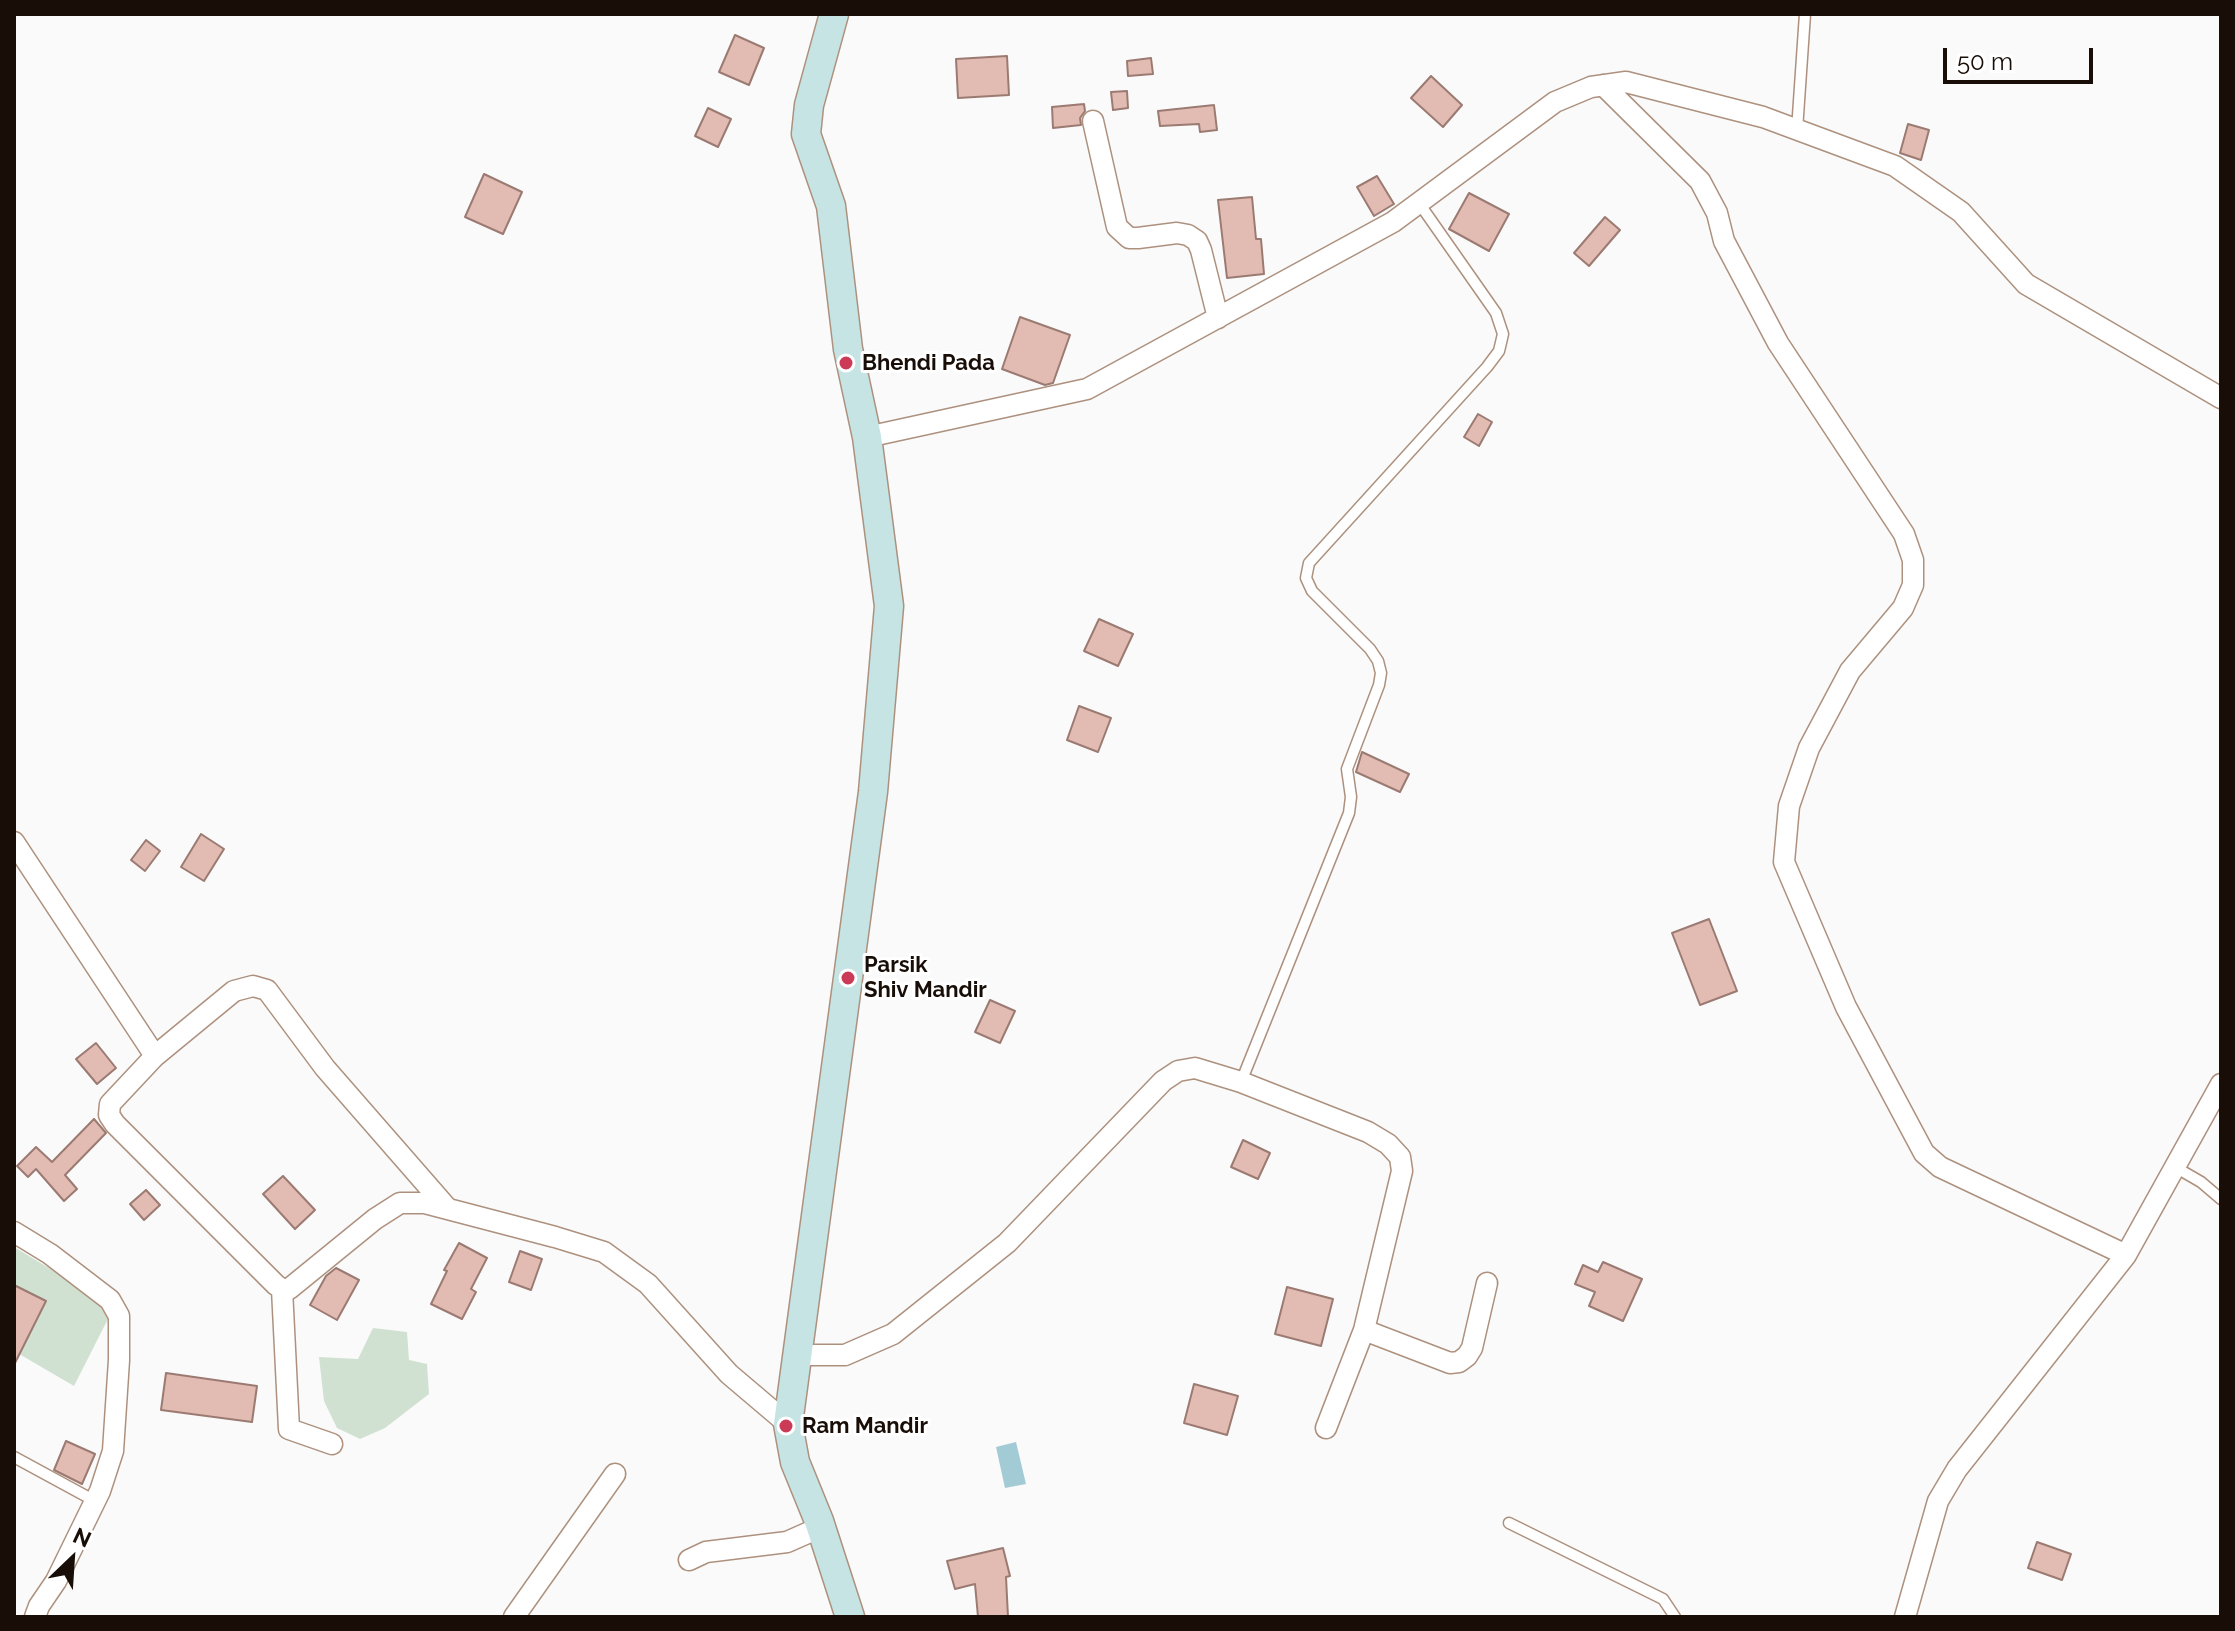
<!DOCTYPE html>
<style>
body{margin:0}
#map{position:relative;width:2235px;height:1631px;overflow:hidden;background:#fafafa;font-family:Raleway,sans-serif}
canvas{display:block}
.frame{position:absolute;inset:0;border:16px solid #180e07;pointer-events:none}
.north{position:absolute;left:32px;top:1519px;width:80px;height:80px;-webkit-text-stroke:6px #fff;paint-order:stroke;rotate:25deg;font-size:22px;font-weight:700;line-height:32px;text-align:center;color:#180e07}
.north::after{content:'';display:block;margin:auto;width:28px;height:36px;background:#180e07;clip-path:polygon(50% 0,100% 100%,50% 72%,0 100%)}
.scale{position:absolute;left:1943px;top:48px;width:150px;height:36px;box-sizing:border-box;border:4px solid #180e07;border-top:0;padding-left:10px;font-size:24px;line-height:28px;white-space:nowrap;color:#180e07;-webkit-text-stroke:6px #fff;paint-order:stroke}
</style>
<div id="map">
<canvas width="2235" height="1631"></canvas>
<div class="frame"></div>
<div class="north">N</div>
<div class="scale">50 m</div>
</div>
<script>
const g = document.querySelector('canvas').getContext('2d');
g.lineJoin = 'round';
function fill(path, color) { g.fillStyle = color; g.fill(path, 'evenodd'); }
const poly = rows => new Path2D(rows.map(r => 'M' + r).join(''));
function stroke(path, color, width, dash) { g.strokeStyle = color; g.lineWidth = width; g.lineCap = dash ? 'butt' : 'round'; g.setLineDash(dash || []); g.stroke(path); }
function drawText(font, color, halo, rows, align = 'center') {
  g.font = font + ' Raleway,sans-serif'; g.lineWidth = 6; g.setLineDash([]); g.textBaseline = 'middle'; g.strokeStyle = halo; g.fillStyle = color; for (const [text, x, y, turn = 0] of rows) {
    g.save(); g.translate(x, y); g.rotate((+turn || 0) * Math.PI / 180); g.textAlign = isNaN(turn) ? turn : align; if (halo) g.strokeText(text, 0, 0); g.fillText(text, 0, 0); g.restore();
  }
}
const green = poly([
 [14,1247,114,1307,74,1386,14,1351],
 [373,1328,407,1332,409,1360,427,1364,429,1394,385,1428,360,1439,337,1428,324,1401,319,1357,358,1359]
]);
const water = poly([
 [1016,1442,1026,1484,1005,1488,996,1447]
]);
const building = poly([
 [735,35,764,48,749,85,719,72,735,35],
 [1007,56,1009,95,958,98,956,59,1007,56],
 [1151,58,1153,74,1128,76,1127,61,1151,58],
 [1431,76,1462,105,1443,127,1411,98,1431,76],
 [1127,91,1128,108,1113,110,1111,92,1127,91],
 [1084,104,1085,111,1080,118,1081,125,1053,128,1052,107,1084,104],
 [1214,105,1217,130,1200,132,1199,124,1160,126,1158,111,1214,105],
 [708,108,731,119,718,147,695,136,708,108],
 [1908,124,1929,130,1921,160,1900,153,1908,124],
 [484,174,522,192,503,234,465,217,484,174],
 [1377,176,1394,204,1374,216,1357,187,1377,176],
 [1469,193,1509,214,1489,251,1449,229,1469,193],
 [1252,197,1256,239,1261,239,1264,274,1227,278,1218,200,1252,197],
 [1605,217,1620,230,1589,266,1574,253,1605,217],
 [1020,317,1070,335,1053,383,1045,385,1002,369,1020,317],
 [1478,414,1492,422,1479,446,1464,437,1478,414],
 [1099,619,1133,634,1118,666,1084,651,1099,619],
 [1079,706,1111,718,1098,752,1067,740,1079,706],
 [1362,752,1409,774,1400,792,1356,772,1362,752],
 [201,834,224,849,204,881,181,867,201,834],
 [146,840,160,851,145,871,131,860,146,840],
 [1709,919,1737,991,1700,1005,1672,933,1709,919],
 [990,1000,1015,1011,1000,1043,975,1032,990,1000],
 [96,1043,116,1068,97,1084,76,1059,96,1043],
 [94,1119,106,1133,65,1175,77,1189,64,1201,36,1169,28,1177,17,1166,36,1147,52,1162,94,1119],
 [1243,1140,1270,1153,1258,1179,1231,1167,1243,1140],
 [283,1176,315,1210,295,1229,263,1194,283,1176],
 [146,1190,160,1205,144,1220,130,1204,146,1190],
 [459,1243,487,1258,471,1289,476,1292,462,1319,431,1304,447,1271,444,1270,459,1243],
 [520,1251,542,1259,531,1290,509,1282,520,1251],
 [1603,1262,1642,1279,1623,1321,1589,1306,1595,1292,1575,1284,1583,1265,1598,1272,1603,1262],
 [336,1268,359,1280,337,1320,310,1305,326,1276,336,1268],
 [14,1285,46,1301,14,1365,14,1285],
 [1287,1287,1333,1299,1321,1346,1275,1334,1287,1287],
 [166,1373,257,1386,252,1422,161,1410,166,1373],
 [1194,1384,1238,1396,1227,1435,1184,1423,1194,1384],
 [66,1441,95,1454,82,1484,54,1470,66,1441],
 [2037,1542,2071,1554,2062,1580,2028,1568,2037,1542],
 [1003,1548,1010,1576,1006,1577,1008,1617,978,1617,975,1584,955,1589,947,1561,1003,1548]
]);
const lane = poly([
 [1797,130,1805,14],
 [1241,1082,1349,813,1351,797,1347,769,1379,685,1381,673,1378,661,1370,649,1312,591,1306,578,1309,563,1487,367,1499,351,1503,334,1496,313,1419,203],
 [2175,1167,2201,1182,2221,1199],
 [14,1457,95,1501],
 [1509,1523,1663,1599,1675,1617]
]);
const street = poly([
 [1603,85,1700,181,1717,213,1724,241,1778,343,1904,534,1913,560,1913,585,1903,608,1850,671,1809,748,1789,806,1784,862,1846,1007,1924,1153,1940,1167,2126,1255],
 [1093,121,1117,227,1129,238,1138,238,1177,233,1188,235,1197,241,1201,250,1218,318],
 [867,437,1087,389,1393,222,1555,102,1591,87,1626,82,1763,117,1895,166,1961,212,2026,284,2221,398],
 [14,842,155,1056,110,1104,109,1115,115,1124,276,1285,282,1289,289,1289,375,1219,400,1203,425,1203,555,1237,604,1252,648,1284,729,1374,788,1424],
 [155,1056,234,991,253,986,267,990,325,1068,448,1209],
 [14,1232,50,1254,110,1300,119,1316,119,1360,113,1451,100,1491,56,1581,39,1606,35,1617],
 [282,1289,289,1429,332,1444],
 [1364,1330,1450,1363,1459,1362,1467,1356,1472,1348,1487,1283],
 [797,1355,845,1355,893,1334,1007,1243,1163,1081,1178,1071,1195,1068,1241,1082,1368,1132,1388,1144,1400,1157,1402,1171,1364,1330,1326,1428],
 [689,1560,706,1552,787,1542,821,1527],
 [514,1617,615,1474],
 [1905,1617,1938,1501,1957,1469,2126,1255,2221,1084]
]);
const secondary = poly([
 [834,14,809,105,806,134,831,206,848,349,867,437,889,606,873,792,788,1424,795,1462,819,1521,850,1617]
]);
const markers = [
 [846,363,8,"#cb3b58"],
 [848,978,8,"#cb3b58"],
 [786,1426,8,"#cb3b58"]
];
const poiNames = [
 ["Bhendi Pada",862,363],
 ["Parsik",864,965],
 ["Shiv Mandir",864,990],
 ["Ram Mandir",802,1426]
];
fill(green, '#d0e1d2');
fill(water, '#a3cbd5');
fill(building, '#e2bcb3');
stroke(building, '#9b7a72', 2);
stroke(lane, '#ad917e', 13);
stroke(street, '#ad917e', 23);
stroke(secondary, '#ad917e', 31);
stroke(lane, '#fff', 10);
stroke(street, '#fff', 20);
stroke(secondary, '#c5e4e3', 28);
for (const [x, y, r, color] of markers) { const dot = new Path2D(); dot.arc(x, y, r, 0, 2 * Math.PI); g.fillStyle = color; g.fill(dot); stroke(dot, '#fff', 3); }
drawText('bold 22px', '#180e07', '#fff', poiNames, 'left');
</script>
